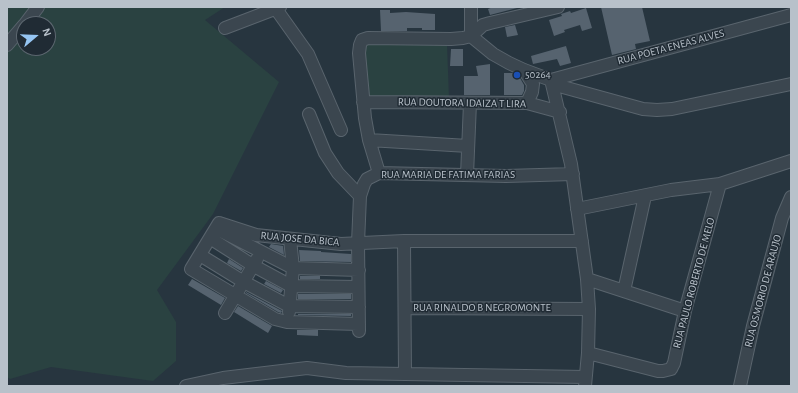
<!DOCTYPE html>
<style>
body{margin:0}
#map{position:relative;width:798px;height:393px;overflow:hidden;background:#27353f;font-family:"Alegreya Sans",sans-serif}
canvas{display:block}
.frame{position:absolute;inset:0;border:8px solid #b8c1ca;pointer-events:none}
.north{position:absolute;left:16px;top:16px;width:40px;height:40px;box-sizing:border-box;background:#202b34;border:1px solid #5d6770;border-radius:50%;rotate:71deg;font-size:11px;font-weight:700;line-height:16px;text-align:center;color:#b8c1ca}
.north::after{content:'';display:block;margin:auto;width:14px;height:18px;background:#95c5f2;clip-path:polygon(50% 0,100% 100%,50% 72%,0 100%)}
</style>
<div id="map">
<canvas width="798" height="393"></canvas>
<div class="frame"></div>
<div class="north">N</div>
</div>
<script>
const g = document.querySelector('canvas').getContext('2d');
g.lineJoin = 'round';
function fill(path, color) { g.fillStyle = color; g.fill(path, 'evenodd'); }
const poly = rows => new Path2D(rows.map(r => 'M' + r).join(''));
function stroke(path, color, width, dash) { g.strokeStyle = color; g.lineWidth = width; g.lineCap = dash ? 'butt' : 'round'; g.setLineDash(dash || []); g.stroke(path); }
function drawText(font, color, halo, rows, align = 'center') {
  g.font = font + ' "Alegreya Sans",sans-serif'; g.lineWidth = 3; g.setLineDash([]); g.textBaseline = 'middle'; g.strokeStyle = halo; g.fillStyle = color; for (const [text, x, y, turn = 0] of rows) {
    g.save(); g.translate(x, y); g.rotate((+turn || 0) * Math.PI / 180); g.textAlign = isNaN(turn) ? turn : align; if (halo) g.strokeText(text, 0, 0); g.fillText(text, 0, 0); g.restore();
  }
}
const green = poly([
 [7,7,225,7,205,20,279,82,213,214,157,290,176,322,176,361,153,381,51,367,10,379,7,377],
 [24,24,48,24,48,48,24,48],
 [447,44,449,98,368,97,365,45]
]);
const building = poly([
 [493,7,517,7,517,8,490,15,488,9],
 [601,7,642,7,650,41,635,44,636,49,612,55],
 [586,8,592,28,582,31,580,25,564,30,565,32,554,36,549,20,562,16,561,14,570,11,571,13],
 [380,10,390,10,390,13,406,12,435,14,435,30,422,30,422,28,407,28,407,31,381,31],
 [515,25,518,35,507,37,505,27],
 [566,46,571,63,560,66,557,59,533,64,531,56],
 [451,49,463,49,463,66,450,66],
 [490,64,490,95,464,95,464,76,478,76,476,66],
 [504,73,513,73,513,78,520,78,524,85,524,91,522,95,504,95],
 [271,244,283,246,284,255,269,247],
 [299,250,321,251,321,252,351,254,351,262,300,261],
 [229,259,243,268,241,271,227,263],
 [300,276,320,276,320,279,300,279],
 [192,279,225,298,221,305,188,285],
 [266,281,283,290,281,293,264,284],
 [246,292,282,311,281,313,278,312,246,293],
 [298,294,351,294,351,299,298,299],
 [238,306,272,326,268,333,234,312],
 [298,314,351,314,351,316,298,315],
 [297,330,318,330,318,336,297,335]
]);
const minor = poly([
 [471,7,471,36,493,54,509,63,524,70,551,80],
 [276,9,308,54,341,130],
 [25,24,38,7],
 [225,28,280,7],
 [7,45,24,25],
 [524,70,533,84,532,92,527,103],
 [551,80,571,164,587,279,589,309,588,353,585,386],
 [551,80,791,15],
 [552,84,643,109,657,110,672,109,791,84],
 [363,102,527,103,560,112],
 [309,114,325,153,338,173,360,196],
 [369,140,468,146],
 [379,173,369,140,365,118,359,53,360,45,362,40,368,38,451,39,463,38,471,36,483,25,490,23,558,7],
 [467,175,470,103],
 [577,209,671,190,720,184,791,161],
 [217,229,293,268,359,270],
 [210,238,254,266,291,286,358,287],
 [404,241,405,374,585,377],
 [200,255,244,282,289,306,359,307],
 [587,279,685,311],
 [624,291,645,196],
 [405,308,589,309],
 [289,312,293,268,290,239],
 [225,313,257,259],
 [359,324,287,322,275,319,191,269,219,223,256,235,341,244,404,241,582,241],
 [359,331,358,243,360,196,364,184,367,179,379,173,506,176,573,174],
 [588,353,658,371,663,371,671,369,674,363,685,311,720,184],
 [186,386,223,378,307,368,346,373,405,374],
 [740,386,753,326,782,218,791,197]
]);
const markers = [
 [517,75,4,"#1a4fb4"]
];
const streetNames = [
 ["RUA POETA ENEAS ALVES",671,47,-15],
 ["RUA DOUTORA IDAIZA T LIRA",462,103,1],
 ["RUA MARIA DE FATIMA FARIAS",448,175],
 ["RUA JOSE DA BICA",300,239,5],
 ["RUA PAULO ROBERTO DE MELO",694,283,-75],
 ["RUA OSMORIO DE ARAUJO",763,291,-75],
 ["RUA RINALDO B NEGROMONTE",482,308]
];
const poiNames = [
 ["50264",525,75]
];
fill(green, '#2a4241');
fill(building, '#56636f');
stroke(minor, '#59646d', 14);
stroke(minor, '#3b464f', 12);
for (const [x, y, r, color] of markers) { const dot = new Path2D(); dot.arc(x, y, r, 0, 2 * Math.PI); g.fillStyle = color; g.fill(dot); stroke(dot, '#202b34', 1.5); }
drawText('11px', '#b8c1ca', '#202b34', streetNames);
drawText('11px', '#b8c1ca', '#202b34', poiNames, 'left');
</script>
